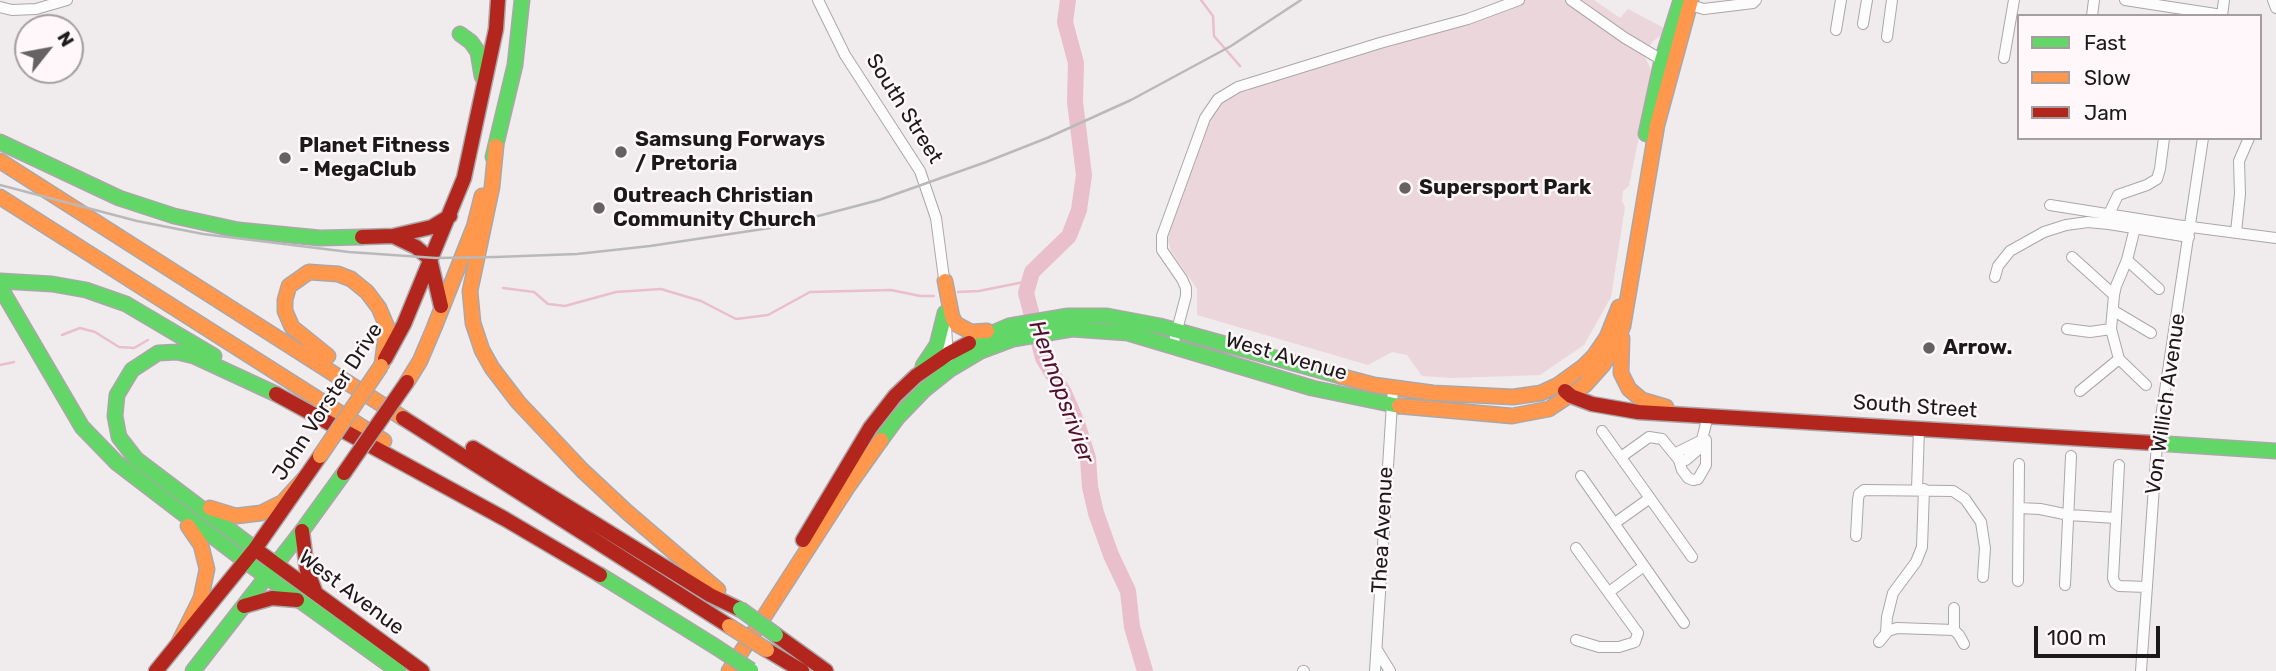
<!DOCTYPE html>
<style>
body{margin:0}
#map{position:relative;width:2276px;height:671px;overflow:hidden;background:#f0ebed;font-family:Rubik,sans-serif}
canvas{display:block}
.legend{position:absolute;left:2017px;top:14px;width:245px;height:126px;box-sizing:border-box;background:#fff7f9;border:2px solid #a49e9f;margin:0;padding:9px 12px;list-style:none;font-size:21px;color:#1b1919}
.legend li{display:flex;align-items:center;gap:14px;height:35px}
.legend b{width:35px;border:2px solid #a49e9f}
.north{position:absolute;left:14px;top:14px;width:70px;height:70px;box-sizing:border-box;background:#fff7f9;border:2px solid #a49e9f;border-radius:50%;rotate:59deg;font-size:19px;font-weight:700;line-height:28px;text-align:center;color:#1b1919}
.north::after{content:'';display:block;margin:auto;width:24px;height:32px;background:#666263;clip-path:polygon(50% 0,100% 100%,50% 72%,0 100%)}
.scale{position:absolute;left:2034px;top:626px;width:126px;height:32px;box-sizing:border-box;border:4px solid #1b1919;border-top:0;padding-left:9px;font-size:21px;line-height:24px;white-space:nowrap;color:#1b1919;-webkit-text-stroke:5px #fff7f9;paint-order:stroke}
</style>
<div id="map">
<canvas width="2276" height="671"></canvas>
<ul class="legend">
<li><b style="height:9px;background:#63d668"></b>Fast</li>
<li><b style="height:9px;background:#ff974d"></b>Slow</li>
<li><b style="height:9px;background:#b3261e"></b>Jam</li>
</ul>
<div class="north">N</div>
<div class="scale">100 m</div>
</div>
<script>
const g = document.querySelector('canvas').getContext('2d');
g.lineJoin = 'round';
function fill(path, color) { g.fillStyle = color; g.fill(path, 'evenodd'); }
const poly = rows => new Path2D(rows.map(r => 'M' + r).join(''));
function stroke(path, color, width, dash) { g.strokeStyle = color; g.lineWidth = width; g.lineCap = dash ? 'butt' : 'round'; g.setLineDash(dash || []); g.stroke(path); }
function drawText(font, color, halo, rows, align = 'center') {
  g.font = font + ' Rubik,sans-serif'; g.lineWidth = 5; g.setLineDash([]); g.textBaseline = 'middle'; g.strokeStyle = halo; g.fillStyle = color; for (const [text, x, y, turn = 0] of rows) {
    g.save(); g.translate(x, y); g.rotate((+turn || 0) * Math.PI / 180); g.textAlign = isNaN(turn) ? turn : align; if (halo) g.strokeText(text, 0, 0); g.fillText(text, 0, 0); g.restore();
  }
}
const green = poly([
 [1504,0,1594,0,1620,18,1628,9,1664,28,1663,34,1653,41,1644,55,1652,72,1629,186,1623,191,1622,201,1625,207,1611,297,1584,345,1540,375,1453,378,1422,376,1407,355,1392,352,1368,365,1197,315,1197,289,1171,251,1168,240,1171,226,1206,130,1213,113,1223,102,1235,94,1250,90,1247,80,1345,48,1466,14]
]);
const stream = poly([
 [1201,0,1213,16,1214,36,1240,66],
 [503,288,534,292,548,304,565,306,616,292,661,289,701,301,736,319,768,315,810,292,891,290,920,296,934,296],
 [958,292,979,291,1029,281],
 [62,335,80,328,95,332,119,347,134,348,148,340],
 [0,365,14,362]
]);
const river = poly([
 [1068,0,1065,22,1076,63,1075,102,1084,175,1079,210,1069,236,1032,272,1026,293,1043,358,1064,393,1077,423,1088,458,1090,487,1096,513,1111,555,1128,591,1132,627,1145,671]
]);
const street = poly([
 [818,0,845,55,920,171,936,218,945,286],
 [1571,0,1625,38,1662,60],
 [2125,0,2222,15],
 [2273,0,2276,8],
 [1686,4,1704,9,1753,3,1756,0],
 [0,7,12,10,36,9,67,0],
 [2092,16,2094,0],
 [2222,16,2224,0],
 [1863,24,1867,0],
 [1836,30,1841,0],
 [1887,37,1892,0],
 [2004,58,2014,0],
 [2050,205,2176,225,2276,238],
 [2109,214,2118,195,2147,185,2157,179,2160,169,2164,138],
 [2236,232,2240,194,2239,161,2249,138],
 [2072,257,2114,295],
 [2127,260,2159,289],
 [1995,277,1998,266,2010,251,2044,232,2066,225,2088,222,2109,224,2189,237],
 [2114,311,2151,333],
 [946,326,948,360],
 [2067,329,2090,332,2111,329],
 [1173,345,1186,296,1186,288,1182,279,1162,250,1162,236,1205,118,1218,99,1238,87,1380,43,1468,19,1519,0],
 [2119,359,2146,385],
 [2080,391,2119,359,2111,329,2114,295,2116,286,2127,260,2135,228],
 [1602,431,1692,557],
 [1674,454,1702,440],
 [1621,457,1649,437,1662,439,1679,460,1686,460,1700,448,1708,415],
 [1679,460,1682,470,1688,478,1693,480,1698,479,1706,465,1706,440],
 [2119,465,2113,578,2115,583,2119,586,2147,587],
 [1581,476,1684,623],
 [1917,489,1919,429],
 [2019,508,2040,509,2069,515,2116,518],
 [1615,523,1650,498],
 [1856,536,1858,500,1859,494,1864,490,1953,491,1965,499,1981,522,1985,548,1983,577],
 [1576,548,1638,633,1635,642,1619,647,1599,647,1576,640],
 [2018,581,2019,464],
 [2065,585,2071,456],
 [1609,592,1644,566],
 [1954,630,1954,608],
 [1886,633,1887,617,1893,593,1916,562,1922,547,1924,489],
 [1879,642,1888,631,1897,628,1954,630,1959,635,1964,644],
 [1377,650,1390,671],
 [1303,671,1304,671],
 [1375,671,1393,388],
 [2141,671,2157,444,2203,138]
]);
const fast = poly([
 [460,34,471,42,478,52,482,76],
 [1646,134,1662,60,1681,0],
 [0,142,119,198,174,216,238,230,320,238,362,237],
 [493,157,515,65,522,0],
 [0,281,52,284,86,290,126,304,214,356],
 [0,287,82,427,117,463,245,561],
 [969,343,1009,326,1068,316,1107,316,1160,326,1340,376],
 [923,366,937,345,945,313],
 [881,440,898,417,924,390,949,370,981,351,1013,339,1072,329,1128,333,1312,388,1399,406],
 [2153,443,2276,451],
 [255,549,136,459,119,437,115,416,117,395,132,370,158,353,177,352,194,356,276,394],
 [245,561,398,671],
 [600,575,716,647],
 [193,671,302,531,344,473]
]);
const slow = poly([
 [496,146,492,187,470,291,473,323,482,350,492,368,518,402,582,470,627,512,718,590],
 [0,161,403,418],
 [0,197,384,441],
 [945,281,952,317,956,324,971,332,987,331],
 [1622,338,1621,373,1629,389,1642,400,1666,407],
 [328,356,292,327,285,311,285,300,289,286,309,272,338,274,351,279,367,292,379,308,387,327,382,364],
 [1340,376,1374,385,1433,393,1513,397,1541,393,1558,385,1583,367,1594,356,1607,337,1619,307],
 [407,382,420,361,434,328,474,227,482,196],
 [1399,406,1512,416,1549,409,1585,385,1603,365,1614,348,1623,326,1657,125,1691,0],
 [210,508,236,516,261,513,283,502,303,480],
 [179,642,201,598,207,569,201,545,188,526],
 [729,671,849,485,881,440]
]);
const jam = poly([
 [393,236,416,247,430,259,441,306],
 [362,237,393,236,432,227,450,216],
 [385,359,404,324,464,178,496,29,498,0],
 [1565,391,1571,396,1592,404,1638,412,2153,443],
 [276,394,505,519,600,575],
 [403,418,729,626],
 [473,448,710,595,739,609],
 [302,531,307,570,315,591],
 [803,540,870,428,895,396,916,376,948,354,969,343],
 [255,549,422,671],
 [244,606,272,598,297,600],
 [776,635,826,671],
 [767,650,802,671],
 [156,671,255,549,320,456]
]);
const rail = poly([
 [0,185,137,221,203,234,349,252,436,258,496,257,577,254,650,246,770,228,822,215,879,200,986,162,1047,138,1131,100,1231,46,1301,0]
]);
const fastBridge = poly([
 [740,609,776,635],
 [716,647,751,670]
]);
const slowBridge = poly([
 [320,456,381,366],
 [729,626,767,650]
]);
const jamBridge = poly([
 [344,473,407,382]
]);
const markers = [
 [621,152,7,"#666263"],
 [285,158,7,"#666263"],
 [1405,188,7,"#666263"],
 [599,208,7,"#666263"],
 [1929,348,7,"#666263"]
];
const streetNames = [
 ["South Street",904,109,58],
 ["West Avenue",1286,357,16],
 ["John Vorster Drive",328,402,-57],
 ["Von Willich Avenue",2166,404,-82],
 ["South Street",1915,407,4],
 ["Thea Avenue",1383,530,-87],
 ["West Avenue",351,593,37]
];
const poiNames = [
 ["Samsung Forways",635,140],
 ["/ Pretoria",635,164],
 ["Planet Fitness",299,146],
 ["- MegaClub",299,170],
 ["Supersport Park",1419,188],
 ["Outreach Christian",613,196],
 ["Community Church",613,220],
 ["Arrow.",1943,348]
];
const waterNames = [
 ["Hennopsrivier",1061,392,70]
];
fill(green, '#ebd6db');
stroke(stream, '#e8bfcb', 2.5);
stroke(river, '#e8bfcb', 16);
stroke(street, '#aba7a9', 12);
stroke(fast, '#aba7a9', 17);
stroke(slow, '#aba7a9', 17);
stroke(jam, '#aba7a9', 17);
stroke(street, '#fdfcfc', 10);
stroke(fast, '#63d668', 14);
stroke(slow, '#ff974d', 14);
stroke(jam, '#b3261e', 14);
stroke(rail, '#bab9b9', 2.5);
stroke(fastBridge, '#aba7a9', 17, []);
stroke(slowBridge, '#aba7a9', 17, []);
stroke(jamBridge, '#aba7a9', 17, []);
stroke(fastBridge, '#63d668', 14);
stroke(slowBridge, '#ff974d', 14);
stroke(jamBridge, '#b3261e', 14);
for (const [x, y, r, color] of markers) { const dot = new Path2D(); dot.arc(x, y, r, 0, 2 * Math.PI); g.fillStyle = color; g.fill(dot); stroke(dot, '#fff7f9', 2.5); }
drawText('21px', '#1b1919', '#fff7f9', streetNames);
drawText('bold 21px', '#1b1919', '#fff7f9', poiNames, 'left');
drawText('italic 23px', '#51102b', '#fff7f9', waterNames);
</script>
